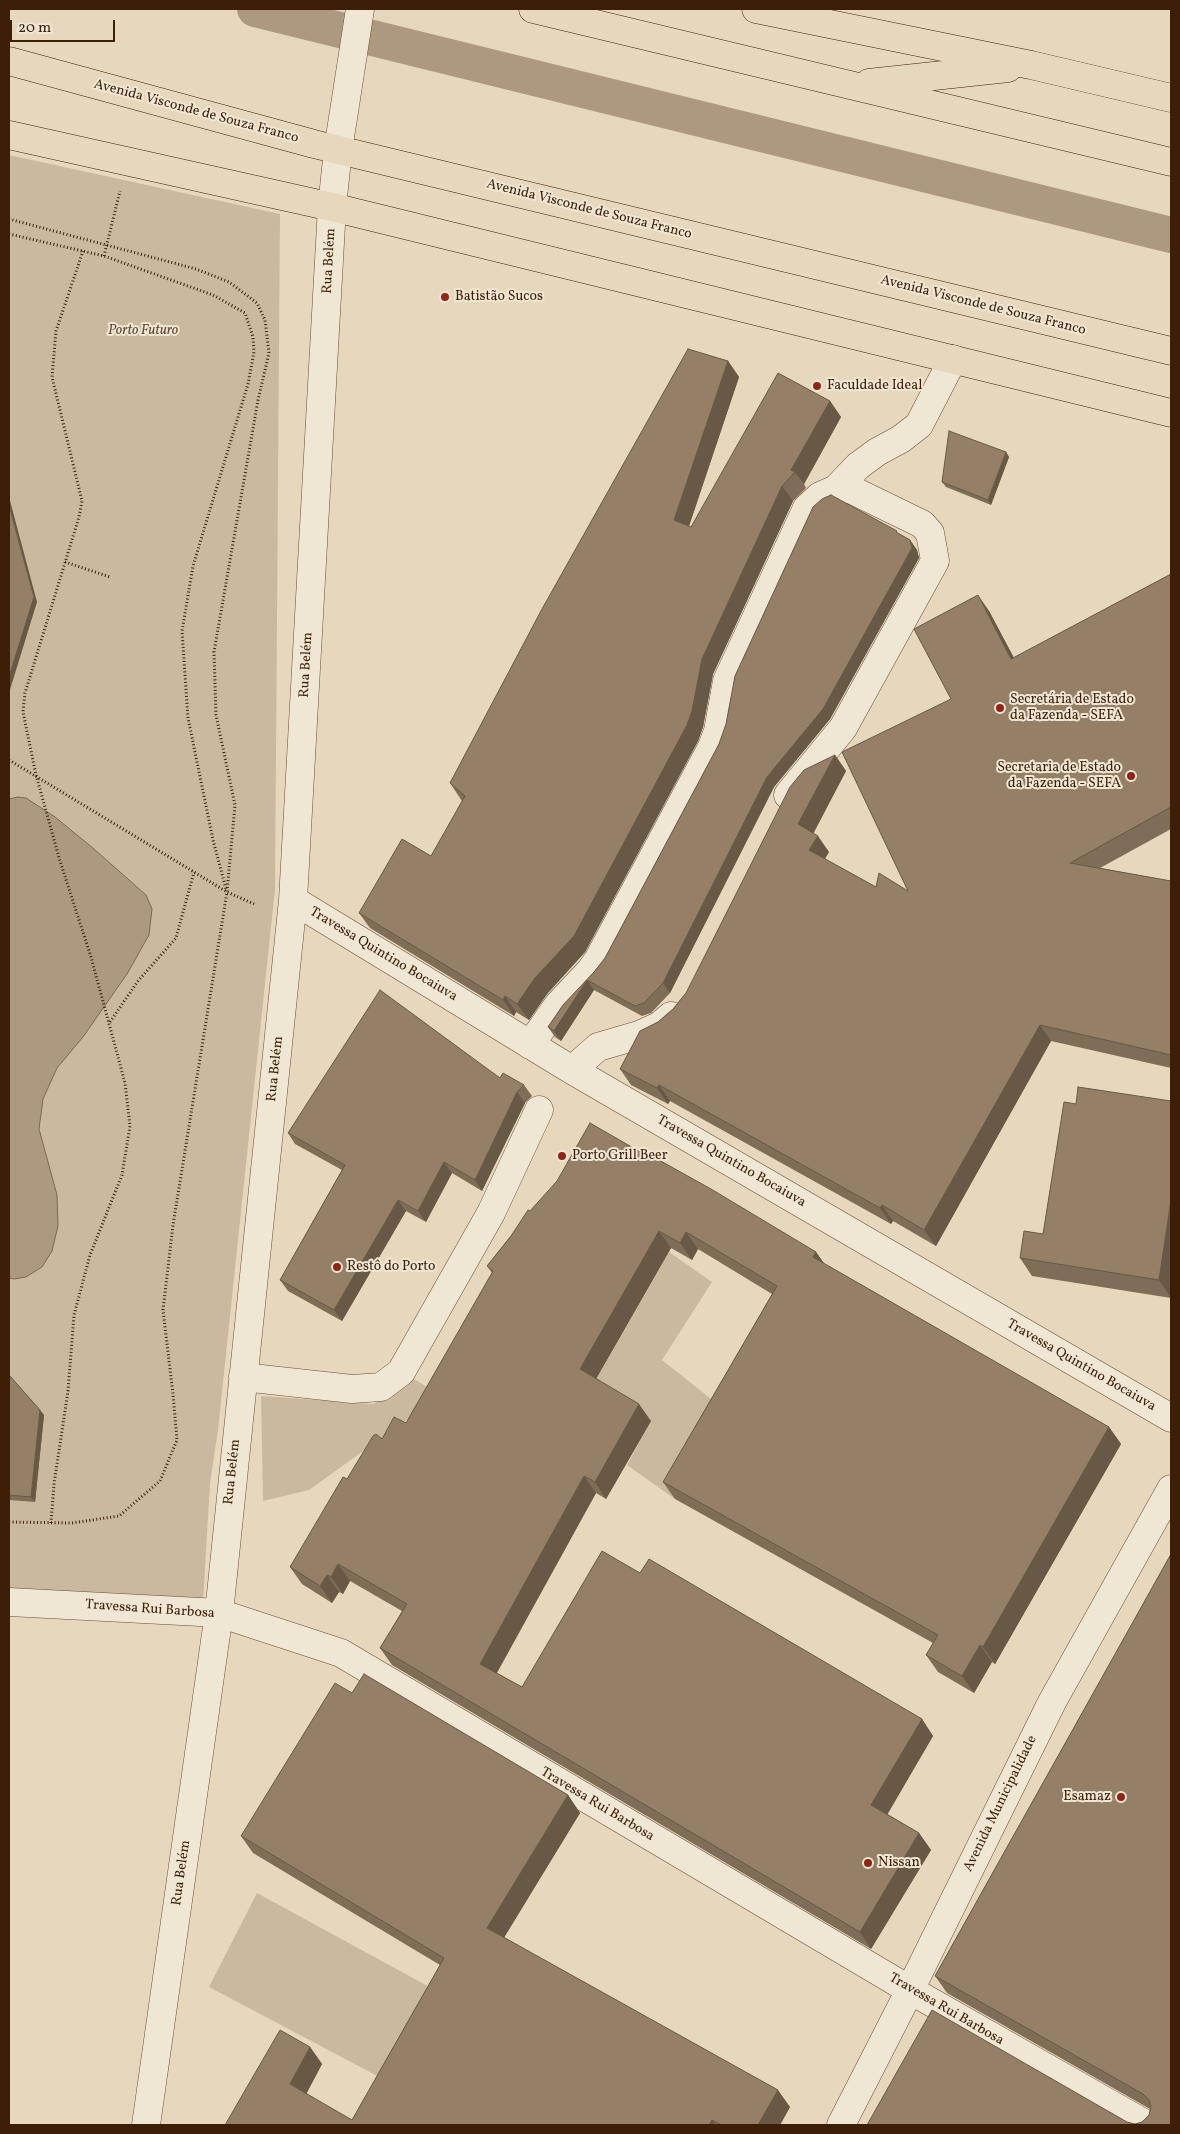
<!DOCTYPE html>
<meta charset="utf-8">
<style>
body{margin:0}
#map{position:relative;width:1180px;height:2134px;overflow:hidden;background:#e7d8bd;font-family:Vollkorn,serif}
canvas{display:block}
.frame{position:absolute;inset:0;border:10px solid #3d1f07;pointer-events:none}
.scale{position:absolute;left:10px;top:20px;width:105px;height:22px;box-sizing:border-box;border:2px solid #3d1f07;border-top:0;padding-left:6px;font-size:15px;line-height:18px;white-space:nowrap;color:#3d1f07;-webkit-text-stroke:4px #efe6d4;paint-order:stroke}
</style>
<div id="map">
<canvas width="1180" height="2134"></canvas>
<div class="frame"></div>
<div class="scale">20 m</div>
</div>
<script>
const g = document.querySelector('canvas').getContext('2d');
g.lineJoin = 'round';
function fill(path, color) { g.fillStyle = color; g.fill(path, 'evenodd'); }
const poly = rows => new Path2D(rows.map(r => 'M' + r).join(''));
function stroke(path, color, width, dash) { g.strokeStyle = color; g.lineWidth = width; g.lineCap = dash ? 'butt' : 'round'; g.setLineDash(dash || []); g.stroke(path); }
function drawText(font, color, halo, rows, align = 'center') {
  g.font = font + ' Vollkorn,serif'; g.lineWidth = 4; g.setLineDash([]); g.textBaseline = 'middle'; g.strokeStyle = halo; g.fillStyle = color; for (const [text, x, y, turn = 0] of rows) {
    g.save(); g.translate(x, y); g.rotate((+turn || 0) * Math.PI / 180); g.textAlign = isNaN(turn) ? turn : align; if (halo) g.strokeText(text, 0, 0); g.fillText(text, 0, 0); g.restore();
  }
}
const green = poly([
 [9,155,280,214,275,889,218,1430,210,1483,203,1603,9,1590],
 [669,1252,712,1282,662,1360,720,1406,675,1499,627,1465,651,1421,573,1420],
 [409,1376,432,1390,415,1414,309,1490,263,1501,261,1396,373,1404,397,1390],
 [257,1893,435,1990,385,2080,209,1987]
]);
const water = poly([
 [18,797,26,798,55,817,94,849,146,895,152,909,149,935,127,974,83,1037,57,1068,43,1099,39,1129,57,1195,58,1226,52,1251,42,1267,26,1277,14,1279,9,1278,9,799,18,797]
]);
const canal = poly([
 [255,9,1171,235]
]);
const path = poly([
 [9,219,196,269,229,282,257,303,265,320,269,353,258,400,214,652,216,715,235,805,227,892,173,1225,163,1310,173,1394,177,1440,160,1481,119,1516,72,1523,9,1522],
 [9,234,104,256,213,295,245,313,253,337,254,352,248,384,193,566,182,631,188,718,213,840,226,889],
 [104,256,120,191],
 [65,562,110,577],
 [9,760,227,892,254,904],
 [110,1022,138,981,176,938,194,872],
 [51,1523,54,1484,68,1391,74,1315,90,1255,122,1175,130,1126,125,1083,91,957,60,861,36,775,23,712,25,693,79,517,82,501,52,377,56,331,83,251]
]);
const minor = poly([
 [836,489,858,466,877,452,901,439,919,425,953,359],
 [293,900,572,1070,1171,1418],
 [530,1045,558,1005,590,971,598,960,712,747,718,731,727,681,807,508,820,496,836,489,850,489,922,524,930,533,935,561,843,728,788,795],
 [572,1070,598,1047,639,1035,659,1026,671,1016],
 [243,1377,352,1389,381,1387,401,1372,491,1213,539,1110],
 [9,1602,219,1613,341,1653,910,1990,1147,2125],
 [146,2125,219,1613,293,900,332,207,338,150,360,9],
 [841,2125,910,1990,1052,1702,1171,1489]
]);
const major = poly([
 [533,9,1171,162],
 [756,9,1031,65,1171,98],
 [9,61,314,144,1171,351],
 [869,83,1008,68],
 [9,135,332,207,1171,413]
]);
const wall = poly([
 [728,361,739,377,689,526,691,527,830,401,841,417,804,484,806,488,793,501,713,674,703,727,698,741,585,952,547,994,529,1020,516,1012,514,1016,370,928,359,913,431,856,462,801,450,783],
 [1006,452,1009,457,991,505,946,487,942,482],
 [899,534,910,540,917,550,919,558,830,719,774,787,670,993,651,1013,642,1016,594,990,561,1041,555,1037,548,1027,594,972,605,958,719,744],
 [1171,574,1171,829,1100,868,1171,881,1171,1068,1051,1041,936,1246,893,1221,891,1224,670,1101,668,1104,631,1085,620,1069,658,1022,673,1009,686,993,835,755,846,771,813,833,829,852,825,859,876,887,908,891,951,699,989,611,1014,658],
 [500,1078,524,1085,532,1096,525,1103,482,1191,452,1173,426,1222,406,1211,342,1321,288,1291,280,1280,342,1170,295,1144,288,1133],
 [1171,1101,1171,1298,1032,1276,1020,1258,1043,1234,1076,1104],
 [649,1157,816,1252,825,1265,1109,1427,1121,1444,995,1664,992,1662,974,1693,938,1672,926,1655,933,1643,675,1499,663,1482,772,1294,698,1249,692,1260,671,1248,596,1379,651,1421,606,1499,596,1493,497,1673,522,1687,640,1573,922,1719,933,1736,887,1814,919,1833,931,1850,871,1949,392,1665,380,1648,402,1611,350,1581,343,1594,339,1592,332,1603,302,1584,290,1567,347,1479,382,1439,406,1423,492,1273,487,1266,530,1211],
 [9,1375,44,1415,35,1502,9,1500],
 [1171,1554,1171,2125,867,2125,1127,2122,1135,2124,1142,2122,1149,2115,1150,2109,947,1993,935,1976],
 [352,1693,568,1795,580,1813,504,1937,790,2107,780,2125,225,2125,310,2047,322,2064,306,2094,352,2120,440,1965,253,1853,241,1836]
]);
const shadedWall = poly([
 [728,361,739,377,686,535,674,520],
 [830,401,841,417,804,484,795,472,791,470],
 [1006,452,1009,457,991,505,988,500],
 [782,486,793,501,713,674,703,727,698,741,585,952,547,994,529,1020,517,1004,702,659],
 [9,497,37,602,9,693],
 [910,540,917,550,919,558,830,719,774,787,670,993,663,983,767,777],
 [978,595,989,611,1023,675,1011,659],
 [835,755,846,771,810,840,798,824],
 [818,836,829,852,820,866,809,850],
 [587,980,594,990,561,1041,554,1031],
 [505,996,516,1012,514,1016,503,1000],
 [1040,1025,1051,1041,936,1246,924,1230],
 [659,1085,670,1101,668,1104,657,1088],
 [517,1092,525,1103,482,1191,475,1180],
 [444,1162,452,1173,426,1222,418,1211],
 [398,1200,406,1211,342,1321,334,1310],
 [1171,1200,1171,1298,1159,1280],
 [882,1205,893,1221,891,1224,880,1208],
 [659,1231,671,1248,592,1386,580,1369],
 [686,1232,698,1249,692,1260,680,1243],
 [816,1252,828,1269,813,1257],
 [639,1404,651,1421,606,1499,595,1482],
 [40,1410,44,1415,35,1502,31,1497],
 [1109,1427,1121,1444,995,1664,983,1647],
 [584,1476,596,1493,492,1681,480,1664],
 [338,1564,350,1581,343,1594,331,1577],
 [327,1575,339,1592,332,1603,320,1586],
 [980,1645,992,1662,974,1693,962,1676],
 [922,1719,933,1736,883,1822,871,1805],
 [568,1795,580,1813,499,1946,487,1928],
 [919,1833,931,1850,871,1949,860,1932],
 [310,2047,322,2064,302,2102,290,2084],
 [778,2090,790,2107,780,2125,758,2125],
 [712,2120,716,2125,709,2125]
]);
const building = poly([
 [688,349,728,361,674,520,691,527,778,373,830,401,791,470,795,472,782,486,702,659,692,711,687,725,574,936,535,978,517,1004,505,996,503,1000,359,913,402,839,431,856,465,796,450,783,542,609,688,349],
 [949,431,1006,452,988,500,942,482,949,431],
 [831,495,897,531,896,532,910,540,912,548,823,709,767,777,663,983,644,1003,635,1006,587,980,554,1031,548,1027,563,1005,594,972,605,958,719,744,726,724,735,676,813,507,822,499,831,495],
 [9,505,34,597,9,677,9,505],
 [1171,574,1171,807,1070,863,1171,881,1171,1055,1040,1025,924,1230,882,1205,880,1208,659,1085,657,1088,620,1069,640,1031,658,1022,673,1009,686,993,790,787,804,770,835,755,798,824,818,836,809,850,876,887,879,873,908,891,842,752,951,699,914,629,978,595,1011,659,1171,574],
 [380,990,500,1078,503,1073,524,1085,517,1092,475,1180,444,1162,418,1211,398,1200,334,1310,280,1280,345,1165,288,1133,380,990],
 [1078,1087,1171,1101,1171,1200,1159,1280,1020,1258,1024,1231,1043,1234,1064,1102,1076,1104,1078,1087],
 [590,1123,649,1157,650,1155,711,1189,816,1252,813,1257,1109,1427,983,1647,980,1645,962,1676,926,1655,938,1635,663,1482,777,1286,686,1232,680,1243,659,1231,580,1369,639,1404,595,1482,584,1476,480,1664,522,1687,602,1551,640,1573,649,1559,922,1719,871,1805,919,1833,860,1932,380,1648,407,1604,338,1564,331,1577,327,1575,320,1586,290,1567,343,1477,347,1479,373,1436,376,1434,382,1439,394,1417,406,1423,493,1271,487,1266,511,1236,528,1210,530,1211,557,1181,590,1123],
 [9,1375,40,1410,31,1497,9,1495,9,1375],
 [1171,1554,1171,2125,867,2125,932,2010,1127,2122,1135,2124,1142,2122,1149,2115,1151,2107,1149,2100,1143,2094,935,1976,1171,1554],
 [364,1674,568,1795,487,1928,778,2090,758,2125,722,2125,712,2120,709,2125,225,2125,280,2030,310,2047,290,2084,352,2120,444,1958,241,1836,335,1683,352,1693,364,1674]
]);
const markers = [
 [445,297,5,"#8f2418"],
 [817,386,5,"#8f2418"],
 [1000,708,5,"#8f2418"],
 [1131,776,5,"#8f2418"],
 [562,1156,5,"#8f2418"],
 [337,1267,5,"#8f2418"],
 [1121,1797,5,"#8f2418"],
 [868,1863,5,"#8f2418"]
];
const streetNames = [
 ["Avenida Visconde de Souza Franco",196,112,15],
 ["Avenida Visconde de Souza Franco",589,210,14],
 ["Rua Belém",330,261,-87],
 ["Avenida Visconde de Souza Franco",983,306,14],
 ["Rua Belém",307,665,-87],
 ["Travessa Quintino Bocaiuva",383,955,31],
 ["Rua Belém",276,1069,-84],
 ["Travessa Quintino Bocaiuva",731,1162,30],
 ["Travessa Quintino Bocaiuva",1081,1366,30],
 ["Rua Belém",233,1472,-84],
 ["Travessa Rui Barbosa",150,1610,4],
 ["Avenida Municipalidade",1001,1804,-64],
 ["Travessa Rui Barbosa",597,1805,31],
 ["Rua Belém",182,1873,-82],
 ["Travessa Rui Barbosa",946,2010,30]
];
const poiNames = [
 ["Batistão Sucos",455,297],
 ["Faculdade Ideal",827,386],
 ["Secretária de Estado",1010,700],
 ["da Fazenda - SEFA",1010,716],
 ["Secretaria de Estado",1121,768,"right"],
 ["da Fazenda - SEFA",1121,784,"right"],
 ["Porto Grill Beer",572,1156],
 ["Restô do Porto",347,1267],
 ["Esamaz",1111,1797,"right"],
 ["Nissan",878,1863]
];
const parkNames = [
 ["Porto Futuro",143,331]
];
fill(green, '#cab99e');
fill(water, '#ad997f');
stroke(water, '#80684f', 1);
stroke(canal, '#ad997f', 36);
stroke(minor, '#684d34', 29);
stroke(major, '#3d1f07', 29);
stroke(path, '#3d1f07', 3, [1, 2.5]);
stroke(minor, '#efe6d4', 28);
stroke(major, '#e7d8bd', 28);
fill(wall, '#806d58');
fill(shadedWall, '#685947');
fill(building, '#957f66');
stroke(building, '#685947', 1);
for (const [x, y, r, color] of markers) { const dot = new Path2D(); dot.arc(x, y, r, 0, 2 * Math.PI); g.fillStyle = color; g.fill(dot); stroke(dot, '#efe6d4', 2); }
drawText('14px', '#3d1f07', '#efe6d4', streetNames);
drawText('14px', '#3d1f07', '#efe6d4', poiNames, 'left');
drawText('italic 14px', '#60462d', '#efe6d4', parkNames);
</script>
